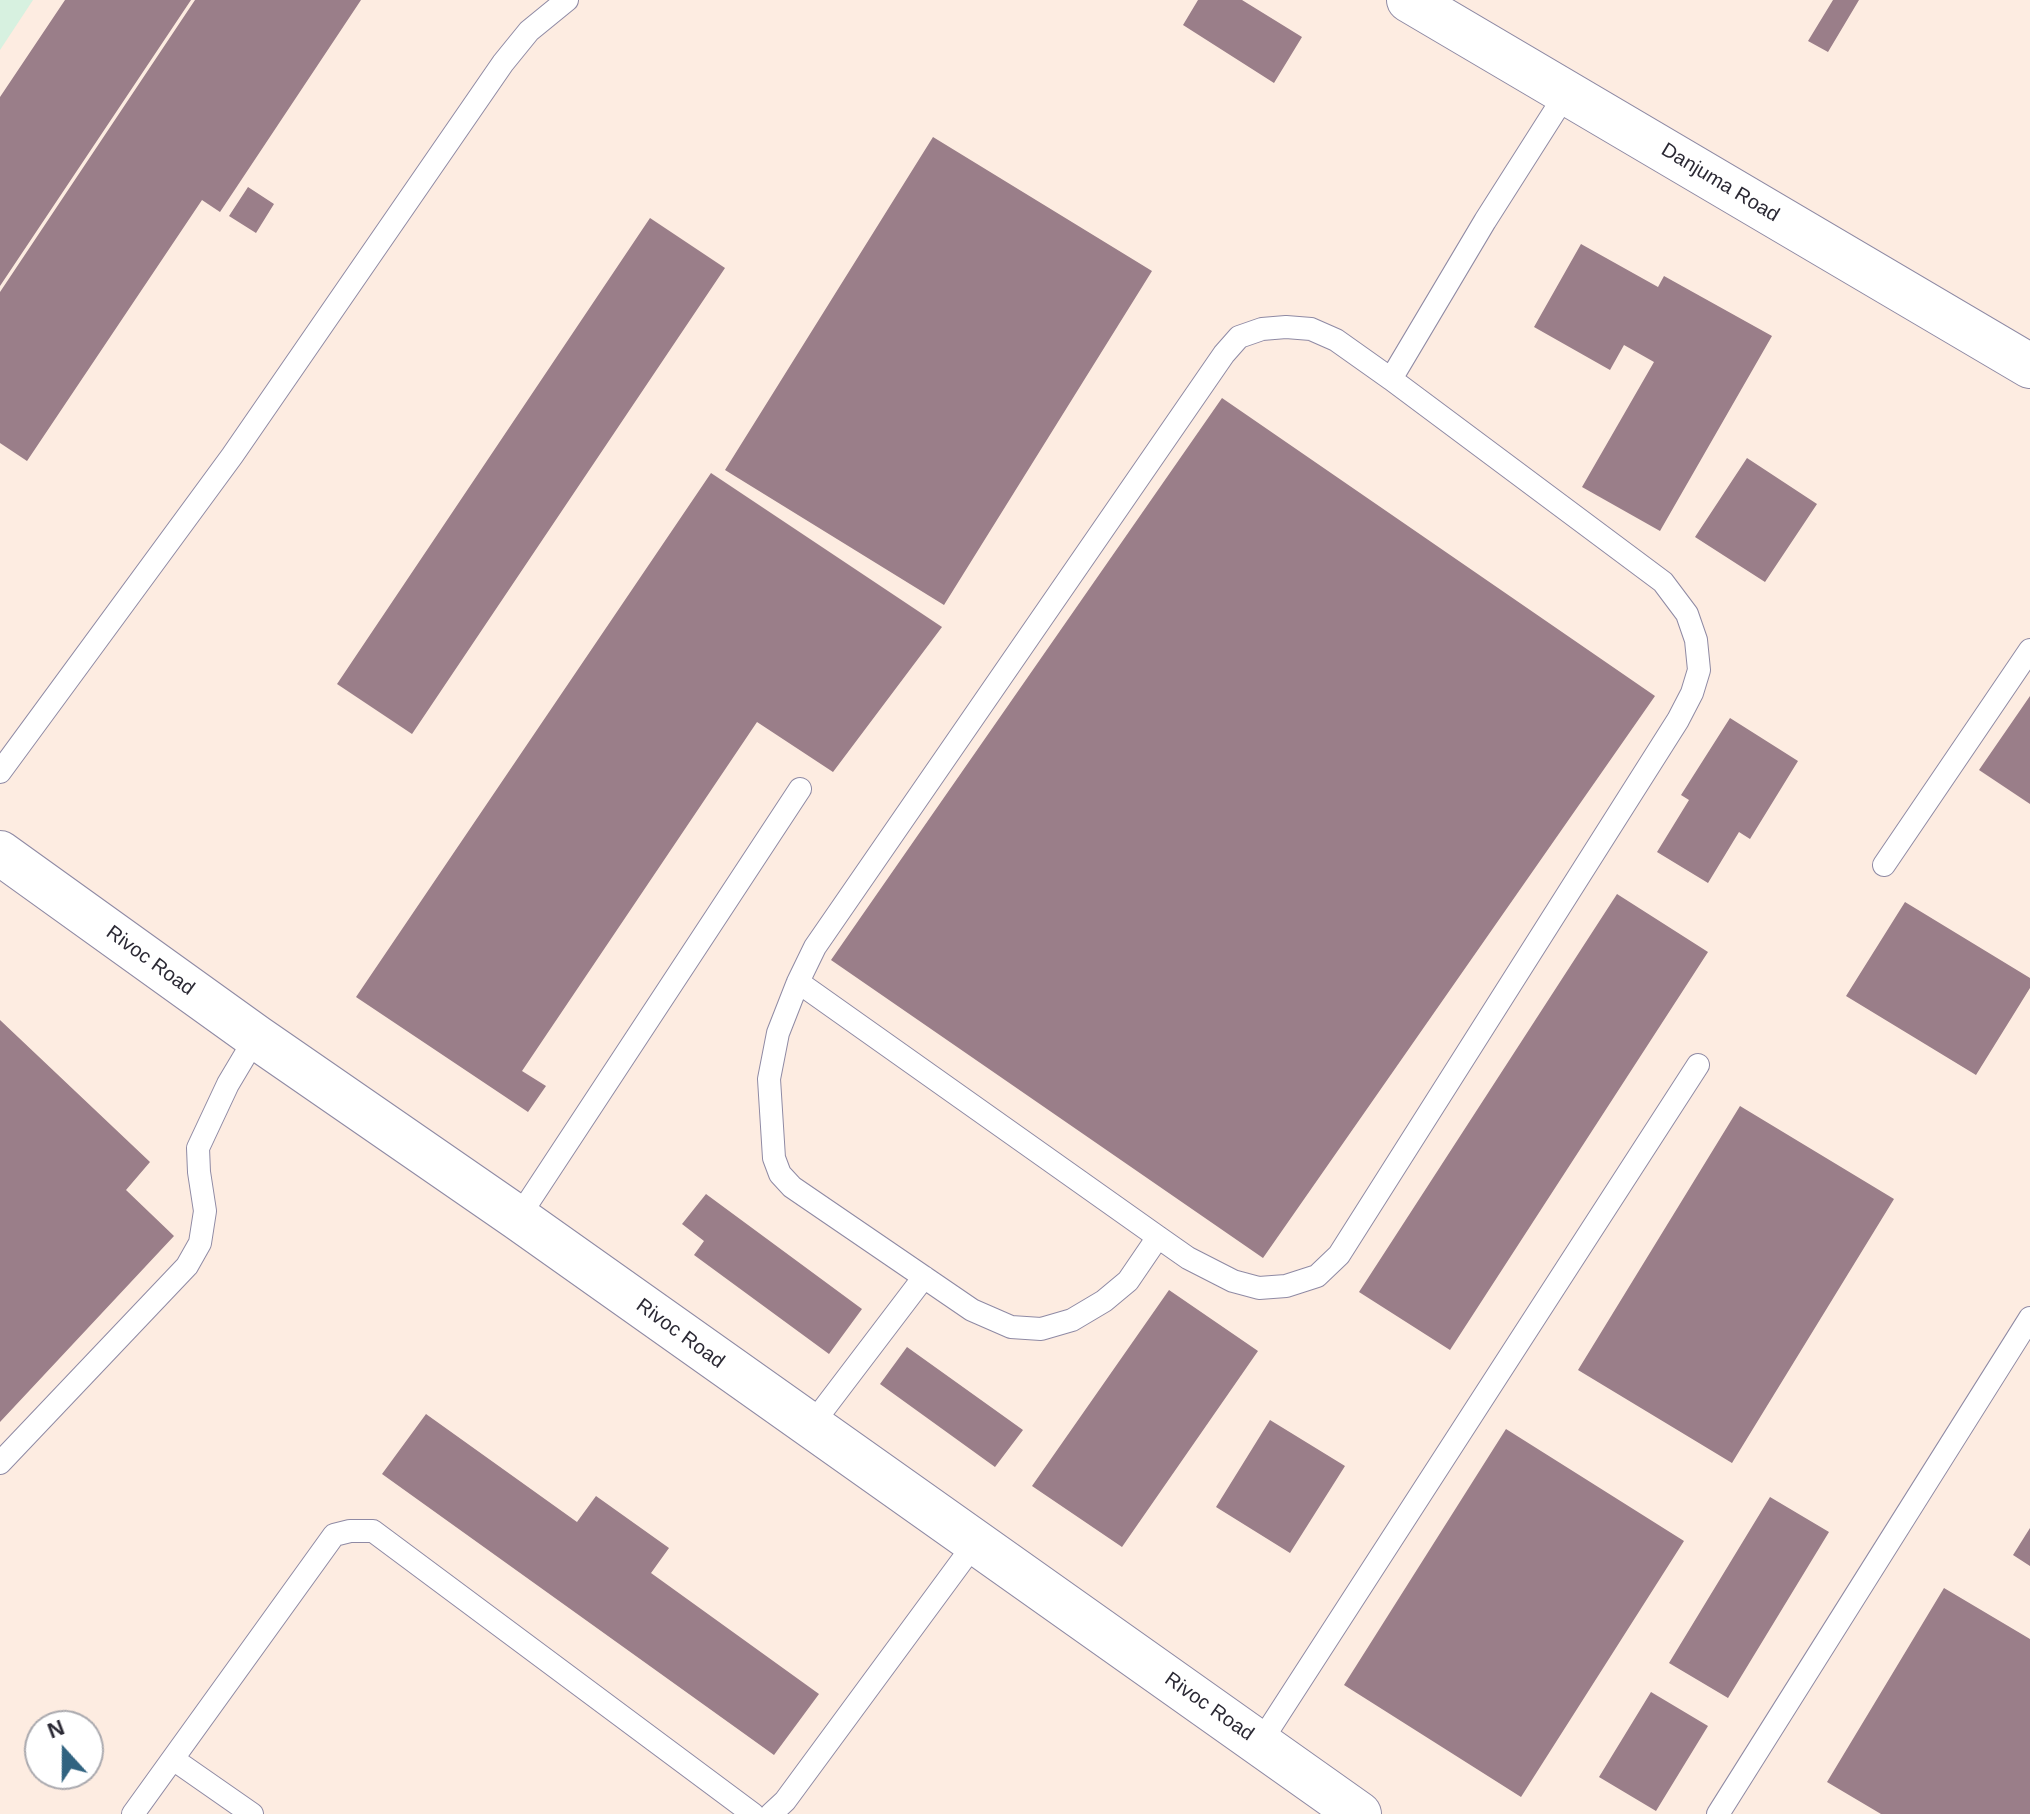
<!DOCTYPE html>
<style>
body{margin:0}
#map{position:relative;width:2030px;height:1814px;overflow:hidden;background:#f9f9fe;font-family:Helvetica,sans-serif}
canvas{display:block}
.north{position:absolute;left:24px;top:1710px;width:80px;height:80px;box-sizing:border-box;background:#fff;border:2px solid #aaa9ae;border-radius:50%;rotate:339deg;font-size:22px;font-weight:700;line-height:32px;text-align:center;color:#2b2934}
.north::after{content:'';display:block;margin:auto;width:28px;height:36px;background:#316380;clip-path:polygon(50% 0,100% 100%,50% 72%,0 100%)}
</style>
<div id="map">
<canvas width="2030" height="1814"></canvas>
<div class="north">N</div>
</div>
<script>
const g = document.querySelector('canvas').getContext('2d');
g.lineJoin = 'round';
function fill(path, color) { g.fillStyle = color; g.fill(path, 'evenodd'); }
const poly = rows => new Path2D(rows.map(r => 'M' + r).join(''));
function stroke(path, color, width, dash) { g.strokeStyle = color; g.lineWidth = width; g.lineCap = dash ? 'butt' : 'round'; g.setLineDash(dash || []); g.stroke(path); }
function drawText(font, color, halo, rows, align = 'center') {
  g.font = font + ' Helvetica,sans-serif'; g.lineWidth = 6; g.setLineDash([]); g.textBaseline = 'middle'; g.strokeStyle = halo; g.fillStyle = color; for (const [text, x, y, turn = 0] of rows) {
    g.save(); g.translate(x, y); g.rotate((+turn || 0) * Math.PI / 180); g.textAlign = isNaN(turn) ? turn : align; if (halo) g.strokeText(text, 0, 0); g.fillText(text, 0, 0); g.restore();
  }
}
const industrial = poly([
 [0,0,2030,0,2030,1814,0,1814],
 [40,1726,88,1726,88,1774,40,1774]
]);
const green = poly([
 [0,0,33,0,0,50]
]);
const building = poly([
 [65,0,191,0,0,286,0,97],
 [195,0,361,0,220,212,202,200,27,461,0,443,0,292],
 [1198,0,1242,0,1302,37,1274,83,1183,25],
 [1833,0,1859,0,1828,52,1808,41],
 [933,137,1152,271,944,605,725,470],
 [248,187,274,204,256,233,229,216],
 [650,218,725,268,412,734,337,684],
 [1581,244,1658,287,1664,276,1772,336,1660,531,1582,487,1654,362,1624,345,1610,370,1534,327],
 [1222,398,1655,696,1263,1258,831,960],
 [1747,458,1817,504,1765,582,1695,537],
 [711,473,942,627,833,772,757,722,522,1071,546,1086,528,1112,356,997],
 [2030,696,2030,804,1979,770],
 [1730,718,1798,761,1750,839,1739,832,1708,883,1657,852,1689,800,1681,795],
 [1617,894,1708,952,1450,1350,1359,1292],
 [1905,902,2030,978,2030,988,1976,1075,1846,996],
 [0,1020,150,1162,126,1190,174,1236,0,1422],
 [1740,1106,1894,1199,1732,1463,1578,1370],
 [706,1194,862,1309,829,1354,694,1255,704,1241,682,1224],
 [1169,1290,1258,1351,1122,1547,1032,1486],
 [907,1347,1023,1430,995,1467,880,1384],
 [426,1414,577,1522,596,1496,669,1548,651,1573,819,1694,774,1755,382,1474],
 [1270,1420,1345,1466,1290,1553,1216,1507],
 [1506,1429,1684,1541,1521,1797,1344,1685],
 [1770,1497,1829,1532,1728,1698,1669,1663],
 [2030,1528,2030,1566,2013,1555],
 [1944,1588,2030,1639,2030,1814,1881,1814,1827,1782],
 [1651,1692,1708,1726,1656,1811,1599,1777]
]);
const lane = poly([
 [1391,379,1485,221,1567,92],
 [0,772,232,456,503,63,529,31,567,0],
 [1884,865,2030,650],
 [798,982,1158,1237,1188,1258,1233,1281,1259,1288,1286,1286,1317,1276,1339,1255,1678,720,1692,693,1699,670,1696,640,1687,614,1663,582,1391,379,1336,340,1311,329,1286,327,1262,329,1239,337,1224,354,815,947,798,982,778,1033,769,1079,774,1158,780,1174,792,1187,972,1310,1011,1327,1041,1329,1072,1320,1104,1301,1128,1281,1158,1237],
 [518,1218,800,789],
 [810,1427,924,1277],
 [0,1463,187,1266,200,1243,205,1211,199,1172,198,1148,228,1084,256,1037],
 [1260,1743,1698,1065],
 [173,1759,252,1814],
 [133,1814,334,1535,350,1531,373,1531,753,1814],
 [771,1814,785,1801,975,1543],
 [1718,1814,2030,1318]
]);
const street = poly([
 [1409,0,2030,366],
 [0,853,256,1037,518,1218,1359,1814]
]);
const streetNames = [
 ["Danjuma Road",1720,183,31],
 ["Rivoc Road",150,961,36],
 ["Rivoc Road",680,1334,36],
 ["Rivoc Road",1209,1707,35]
];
fill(industrial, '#fdece1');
fill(green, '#d7f1e0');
fill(building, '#9a7e89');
stroke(lane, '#8f8aa4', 24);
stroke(street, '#8f8aa4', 46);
stroke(lane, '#fff', 22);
stroke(street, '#fff', 44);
drawText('20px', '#2b2934', '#fff', streetNames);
</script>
